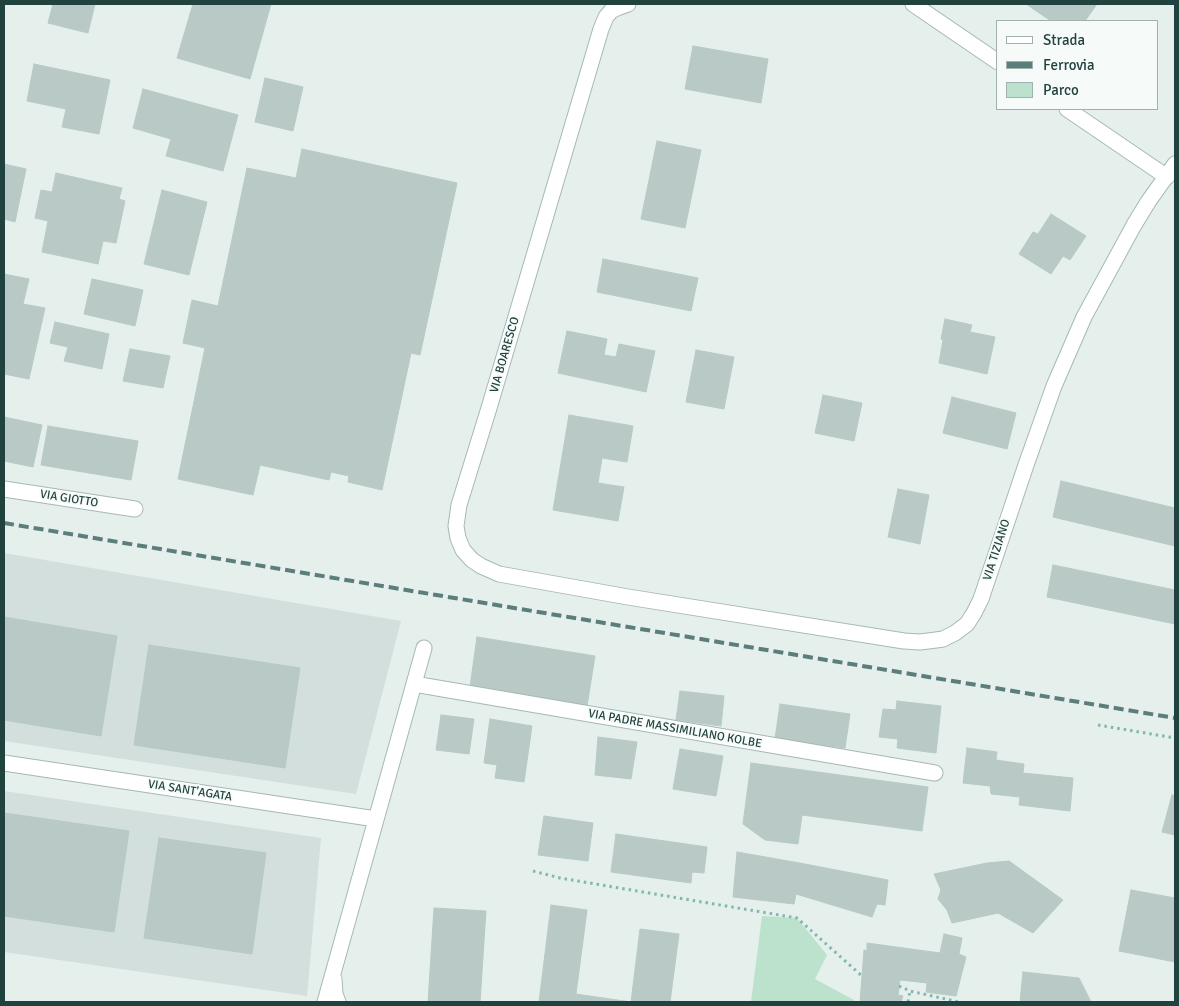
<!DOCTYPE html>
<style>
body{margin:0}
#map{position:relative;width:1179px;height:1006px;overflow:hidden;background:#e5efec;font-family:Signika,sans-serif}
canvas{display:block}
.frame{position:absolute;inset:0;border:5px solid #214340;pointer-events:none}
.legend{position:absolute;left:996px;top:20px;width:162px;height:90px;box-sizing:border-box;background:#f6fbf9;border:1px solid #a1b1af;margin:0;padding:6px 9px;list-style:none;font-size:15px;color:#214340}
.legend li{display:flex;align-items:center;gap:10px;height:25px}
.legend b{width:25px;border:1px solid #a1b1af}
</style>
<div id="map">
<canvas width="1179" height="1006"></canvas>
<div class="frame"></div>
<ul class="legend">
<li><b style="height:6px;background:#fff"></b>Strada</li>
<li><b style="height:6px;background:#5c7e7b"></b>Ferrovia</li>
<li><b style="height:14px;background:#bce2cd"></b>Parco</li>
</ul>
</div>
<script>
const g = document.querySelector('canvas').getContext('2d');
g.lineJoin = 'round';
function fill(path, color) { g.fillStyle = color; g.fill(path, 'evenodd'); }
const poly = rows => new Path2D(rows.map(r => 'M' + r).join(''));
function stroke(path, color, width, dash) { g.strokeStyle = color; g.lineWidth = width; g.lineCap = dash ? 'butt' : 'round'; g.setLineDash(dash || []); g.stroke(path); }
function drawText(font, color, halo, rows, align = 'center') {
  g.font = font + ' Signika,sans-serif'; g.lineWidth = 4; g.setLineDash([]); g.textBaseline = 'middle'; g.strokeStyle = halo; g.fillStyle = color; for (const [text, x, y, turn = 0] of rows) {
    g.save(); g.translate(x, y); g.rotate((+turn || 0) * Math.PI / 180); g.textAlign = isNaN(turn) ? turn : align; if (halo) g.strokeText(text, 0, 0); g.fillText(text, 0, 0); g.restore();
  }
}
const built = poly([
 [4,553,401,621,356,794,4,741],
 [4,791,321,838,307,996,4,952]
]);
const green = poly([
 [762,916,797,918,827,955,815,979,854,1000,854,1002,751,1002]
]);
const building = poly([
 [53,4,95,4,88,33,48,23,53,4],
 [193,4,271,4,250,79,177,58,193,4],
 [1026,4,1097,4,1085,21,1051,21,1026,4],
 [693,46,768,59,761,103,685,89,693,46],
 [34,64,110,80,99,134,62,127,66,109,27,101,34,64],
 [265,78,303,87,293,131,255,122,265,78],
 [143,89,238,115,223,171,166,156,171,139,133,128,143,89],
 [657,141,701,150,685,228,641,219,657,141],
 [302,149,457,183,420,355,411,353,382,490,348,482,349,476,331,472,329,480,260,465,253,495,178,479,205,348,183,343,192,300,218,306,247,168,296,178,302,149],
 [4,164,26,169,15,222,4,219,4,164],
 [56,173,122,188,119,199,125,201,116,243,103,241,98,264,42,252,48,221,35,218,41,190,52,192,56,173],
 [162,190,207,202,189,275,144,264,162,190],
 [1051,214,1086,236,1070,260,1063,256,1051,274,1019,254,1033,232,1038,234,1051,214],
 [603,259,698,278,691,311,597,292,603,259],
 [4,274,29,279,23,304,45,308,29,379,4,374,4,274],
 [92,279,143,290,135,326,84,314,92,279],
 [945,319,972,325,970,332,995,337,987,374,939,363,943,340,941,339,945,319],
 [55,322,109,334,102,369,64,361,68,347,50,343,55,322],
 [567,331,607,339,604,355,616,357,619,344,655,351,646,392,558,373,567,331],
 [130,349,170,356,163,388,123,381,130,349],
 [696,350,734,357,724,409,686,402,696,350],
 [823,395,862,403,854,441,815,433,823,395],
 [952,397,1016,413,1007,449,943,433,952,397],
 [569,415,633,426,627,462,602,458,598,483,624,487,618,521,553,510,569,415],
 [4,417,42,425,33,467,4,461,4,417],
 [48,426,138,441,131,480,41,465,48,426],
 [1061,481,1175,508,1175,546,1053,517,1061,481],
 [898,489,929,495,920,544,888,537,898,489],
 [1053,565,1175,590,1175,624,1047,597,1053,565],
 [4,617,117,636,101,736,4,720,4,617],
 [477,637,595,656,587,706,470,687,477,637],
 [149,645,300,668,285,768,134,745,149,645],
 [680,691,724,696,721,726,676,720,680,691],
 [897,701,941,706,936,753,897,748,898,739,879,737,883,709,896,710,897,701],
 [780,704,850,714,845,748,775,739,780,704],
 [441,715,474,719,469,754,436,750,441,715],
 [490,719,532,726,524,782,495,778,497,765,484,763,490,719],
 [598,737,637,742,631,779,595,775,598,737],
 [967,748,997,752,996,760,1024,764,1023,773,1073,778,1070,811,1019,805,1020,797,991,794,990,786,963,783,967,748],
 [680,749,723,756,716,796,673,789,680,749],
 [751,763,928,787,922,831,802,815,798,844,765,840,743,824,751,763],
 [1172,795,1175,796,1175,835,1162,832,1172,795],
 [4,813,129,831,114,932,4,916,4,813],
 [544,816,593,823,588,861,538,855,544,816],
 [616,834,707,847,704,873,692,872,691,883,611,872,616,834],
 [159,838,266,853,252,954,144,938,159,838],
 [737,852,805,864,888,880,885,905,877,904,872,917,796,894,794,904,733,897,737,852],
 [1009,861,1063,900,1033,933,998,913,952,923,947,910,938,899,941,890,934,874,987,863,1009,861],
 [1131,890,1175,898,1175,962,1119,951,1131,890],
 [551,905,587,910,576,994,631,1002,640,929,679,934,670,1002,539,1002,551,905],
 [434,908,486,911,480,1002,428,1002,434,908],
 [944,934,962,938,959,954,966,957,956,996,926,992,927,983,900,980,898,995,903,996,901,1002,860,1002,864,950,867,951,867,943,940,953,944,934],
 [1023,972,1079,978,1091,1002,1020,1002,1023,972]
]);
const path = poly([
 [1098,725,1175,738],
 [533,871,560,878,797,918,862,976],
 [899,986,910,991,959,1002],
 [908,1002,910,991]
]);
const street = poly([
 [628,4,617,8,611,11,606,17,601,29,489,408,459,505,456,526,458,538,463,550,472,560,481,566,499,574,628,597,904,641,920,642,936,640,943,639,955,633,967,624,974,613,981,599,1026,465,1054,386,1084,317,1134,225,1148,202,1175,164],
 [913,4,998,62],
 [1067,109,1167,177],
 [4,489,135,509],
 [414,684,935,773],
 [4,763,376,819],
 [334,979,335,994,338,1002],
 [325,1002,424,648]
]);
const rail = poly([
 [4,523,1175,718]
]);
const streetNames = [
 ["VIA BOARESCO",505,355,-74],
 ["VIA GIOTTO",69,499,9],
 ["VIA TIZIANO",997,550,-72],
 ["VIA PADRE MASSIMILIANO KOLBE",675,729,10],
 ["VIA SANT'AGATA",190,791,9]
];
fill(built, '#d2dfdc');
fill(green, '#bce2cd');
fill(building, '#b9cac6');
stroke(building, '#b6cac5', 1);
stroke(street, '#a6b8b5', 17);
stroke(path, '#82b6af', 3, [2.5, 4]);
stroke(street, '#fff', 15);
stroke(rail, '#5c7e7b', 4, [10, 5]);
drawText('12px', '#214340', '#f6fbf9', streetNames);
</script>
